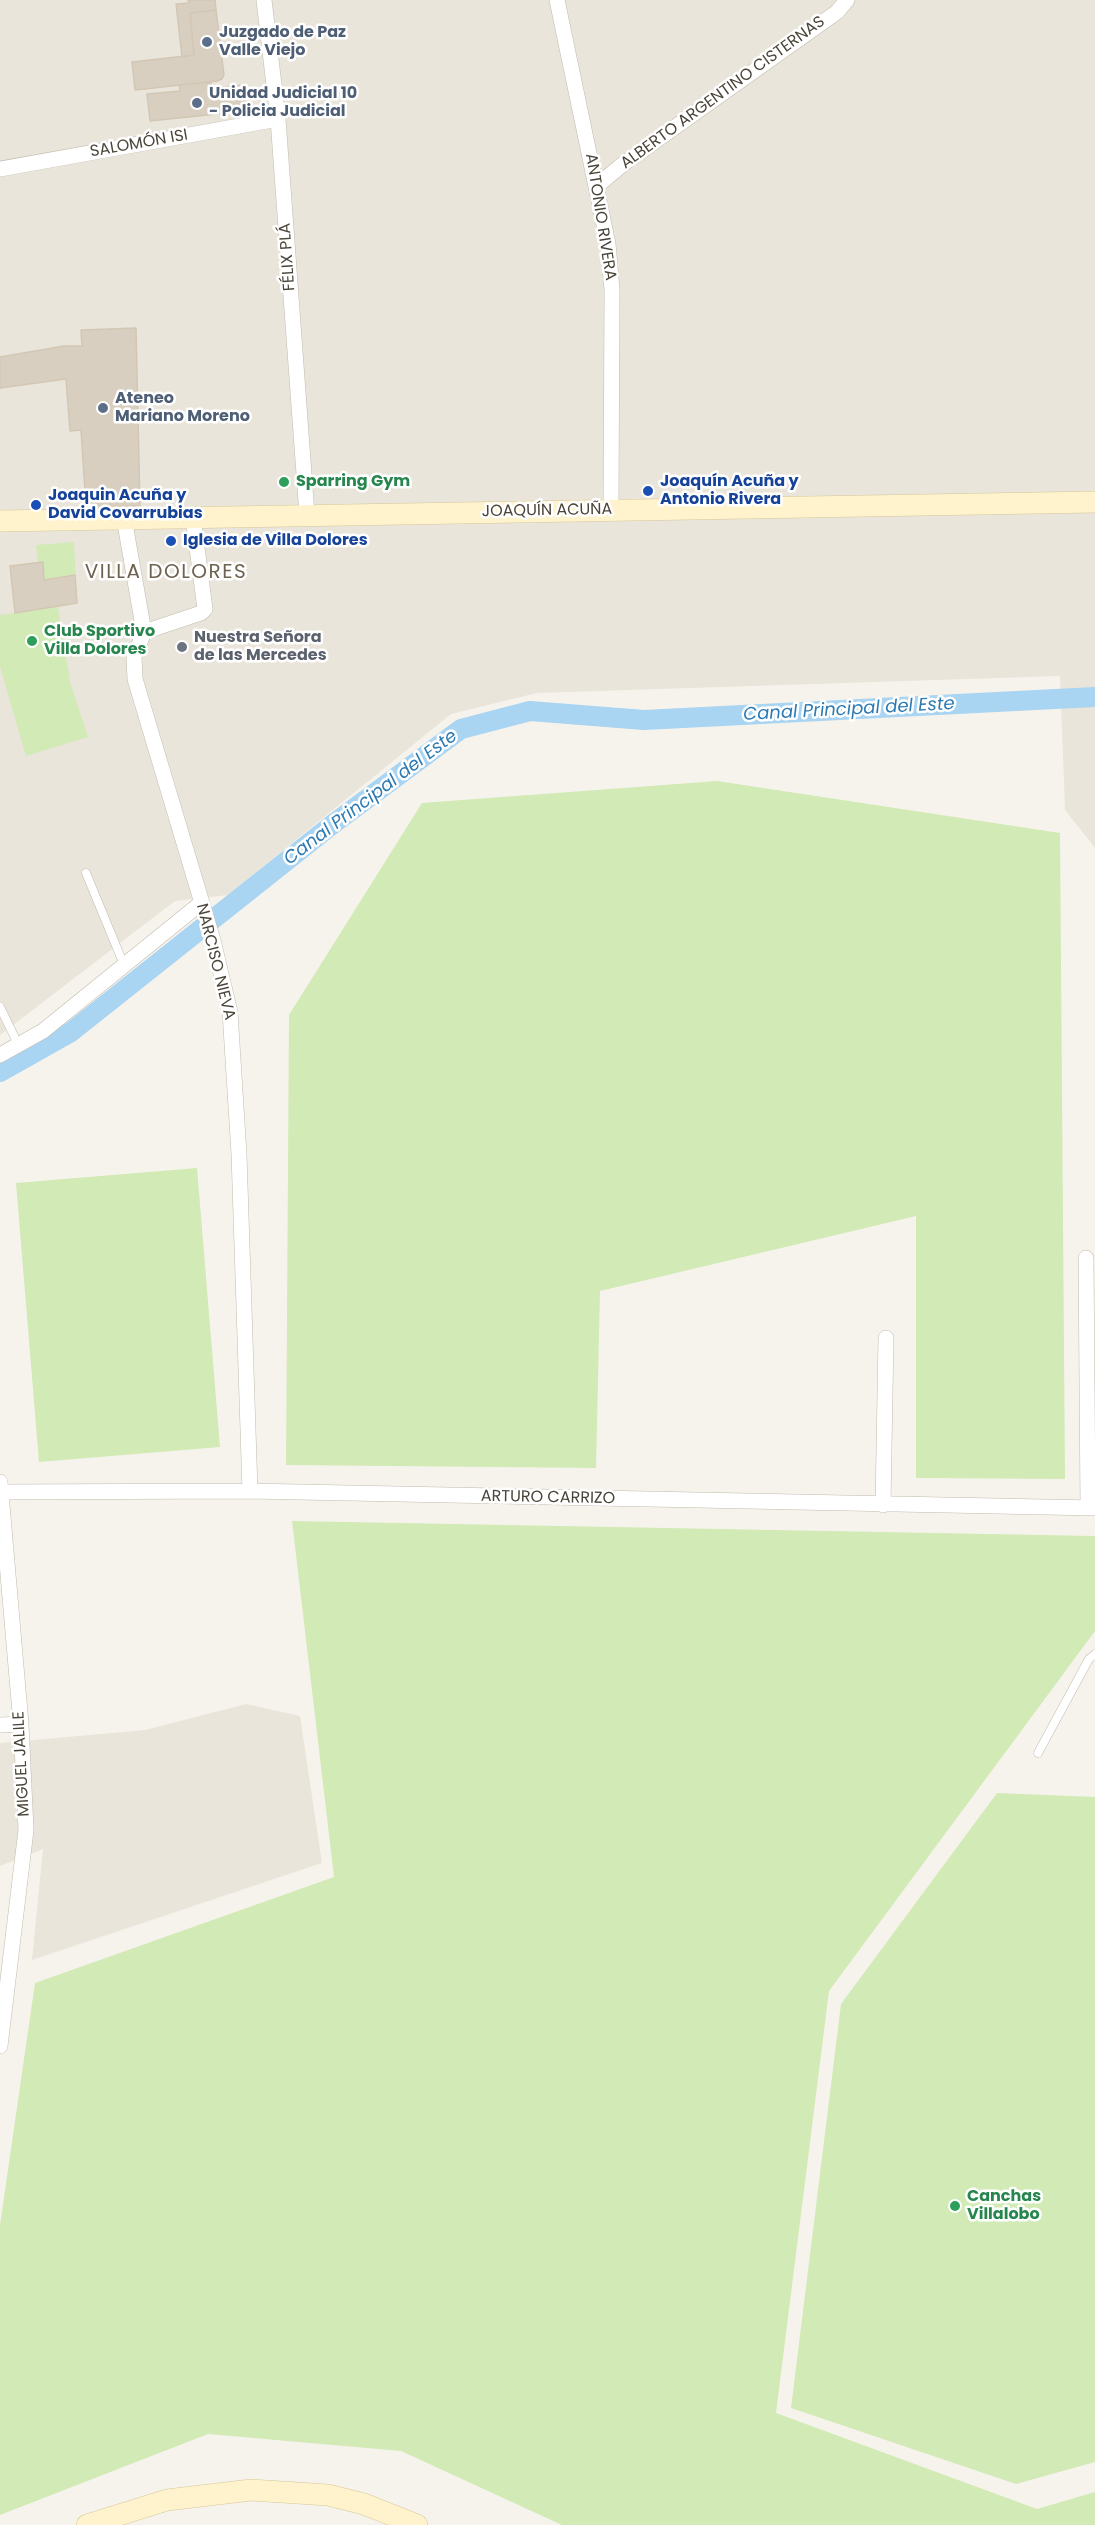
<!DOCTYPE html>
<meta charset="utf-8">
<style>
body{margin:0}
canvas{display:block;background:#f6f3ec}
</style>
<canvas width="1095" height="2525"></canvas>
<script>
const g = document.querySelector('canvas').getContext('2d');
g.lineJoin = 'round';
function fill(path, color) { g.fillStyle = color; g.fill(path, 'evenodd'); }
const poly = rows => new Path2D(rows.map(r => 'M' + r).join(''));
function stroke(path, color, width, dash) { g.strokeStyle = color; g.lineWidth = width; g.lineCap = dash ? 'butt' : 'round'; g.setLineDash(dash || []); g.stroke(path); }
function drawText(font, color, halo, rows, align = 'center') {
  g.font = font + ' Poppins,sans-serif'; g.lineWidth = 5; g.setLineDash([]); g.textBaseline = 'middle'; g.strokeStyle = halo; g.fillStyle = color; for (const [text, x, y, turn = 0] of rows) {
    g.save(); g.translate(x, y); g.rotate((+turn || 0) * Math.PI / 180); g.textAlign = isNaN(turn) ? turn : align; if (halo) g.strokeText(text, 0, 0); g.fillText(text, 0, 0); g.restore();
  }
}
const residential = poly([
 [0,0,1095,0,1095,848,1065,810,1060,676,537,693,451,714,228,895,175,901,0,1035],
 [246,1704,300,1716,322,1863,32,1960,43,1849,0,1866,0,1743,145,1730]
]);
const green = poly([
 [74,542,77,603,58,607,70,682,88,737,26,756,0,667,0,615,15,613,10,566,38,562,36,545],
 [717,781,1060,833,1065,1479,916,1478,916,1216,600,1291,596,1468,286,1465,289,1015,422,803],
 [197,1168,220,1447,39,1462,16,1183],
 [292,1521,1095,1536,1095,1631,829,1991,776,2413,1037,2509,1095,2492,1095,2525,562,2525,401,2451,208,2434,0,2515,0,2225,35,1983,334,1877],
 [997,1793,1095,1797,1095,2462,1016,2484,791,2408,841,2004]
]);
const canal = poly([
 [0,1072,71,1032,333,824,461,729,530,711,644,720,1095,697]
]);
const building = poly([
 [188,0,215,0,216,10,190,13,194,55,182,57,176,4,189,3,188,0],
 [216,10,224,75,222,79,217,81,135,90,132,62,194,55,190,13,216,10],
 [211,82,211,88,243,85,246,111,150,121,147,94,180,91,179,85,211,82],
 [136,328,140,506,86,506,81,430,70,431,66,379,0,388,0,357,64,346,82,346,81,330,136,328],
 [43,562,44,580,75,575,77,603,15,613,10,566,43,562]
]);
const lane = poly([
 [86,873,124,965],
 [0,1007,19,1046],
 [1038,1753,1089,1659,1095,1654]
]);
const street = poly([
 [264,0,278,119,307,515],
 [557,0,608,244,612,290,611,510],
 [0,169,278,119],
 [598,185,623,164,837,12,847,0],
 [124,518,144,632,134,657,135,679,213,940,230,1012,239,1154,250,1491],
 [144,632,201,613,205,609,193,517],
 [0,1055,43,1031,201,903],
 [1086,1258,1088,1508],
 [0,1492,250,1491,1095,1508],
 [883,1505,886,1338],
 [0,1725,21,1724],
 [0,2046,26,1830,21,1724,0,1482]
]);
const secondary = poly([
 [0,521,1095,502],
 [87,2525,167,2500,251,2490,328,2495,364,2504,417,2525]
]);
const markers = [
 [207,42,6,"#5c6f8a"],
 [197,103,6,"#5c6f8a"],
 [103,408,6,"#5c6f8a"],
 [284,482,6,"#2e9e5b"],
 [648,491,6,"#1a4fb4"],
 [36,505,6,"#1a4fb4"],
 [171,541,6,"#1a4fb4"],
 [32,641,6,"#2e9e5b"],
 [182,647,6,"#6b7280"],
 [955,2206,6,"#2e9e5b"]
];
const serviceNames = [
 ["Juzgado de Paz",219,33],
 ["Valle Viejo",219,51],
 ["Unidad Judicial 10",209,94],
 ["- Policia Judicial",209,112],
 ["Ateneo",115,399],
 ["Mariano Moreno",115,417]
];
const streetNames = [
 ["ALBERTO ARGENTINO CISTERNAS",723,93,-36],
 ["SALOMÓN ISI",139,144,-10],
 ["ANTONIO RIVERA",600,217,81],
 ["FÉLIX PLÁ",288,257,-94],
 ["JOAQUÍN ACUÑA",547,511,-1],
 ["NARCISO NIEVA",215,962,76],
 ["ARTURO CARRIZO",548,1498,1],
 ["MIGUEL JALILE",22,1764,-93]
];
const leisureNames = [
 ["Sparring Gym",296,482],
 ["Club Sportivo",44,632],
 ["Villa Dolores",44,650],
 ["Canchas",967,2197],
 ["Villalobo",967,2215]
];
const transitNames = [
 ["Joaquín Acuña y",660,482],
 ["Antonio Rivera",660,500],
 ["Joaquin Acuña y",48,496],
 ["David Covarrubias",48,514],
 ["Iglesia de Villa Dolores",183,541]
];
const worshipNames = [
 ["Nuestra Señora",194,638],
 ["de las Mercedes",194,656]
];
const waterNames = [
 ["Canal Principal del Este",849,710,-3],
 ["Canal Principal del Este",371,798,-37]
];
const quarterNames = [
 ["VILLA DOLORES",166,573]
];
fill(residential, '#eae5da');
fill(green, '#d2eab5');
stroke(canal, '#a9d4f2', 20);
fill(building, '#d8cfc1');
stroke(building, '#d3c7b4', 1.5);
stroke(lane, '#c2bbae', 9);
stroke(street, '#c2bbae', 16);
stroke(secondary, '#d6c79b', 22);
stroke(lane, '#fff', 8);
stroke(street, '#fff', 15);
stroke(secondary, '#fff3cd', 21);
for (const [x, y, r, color] of markers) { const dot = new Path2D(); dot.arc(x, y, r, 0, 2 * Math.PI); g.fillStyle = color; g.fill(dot); stroke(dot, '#fff', 2); }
drawText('bold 16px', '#4e5e75', '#fff', serviceNames, 'left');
drawText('16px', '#4b4439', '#fff', streetNames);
drawText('bold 16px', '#27864d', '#fff', leisureNames, 'left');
drawText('bold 16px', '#164399', '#fff', transitNames, 'left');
drawText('bold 16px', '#5b616d', '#fff', worshipNames, 'left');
drawText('italic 18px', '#2e7ab2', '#fff', waterNames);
g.letterSpacing = '1.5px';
drawText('20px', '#6e6250', '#fff', quarterNames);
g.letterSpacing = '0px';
</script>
